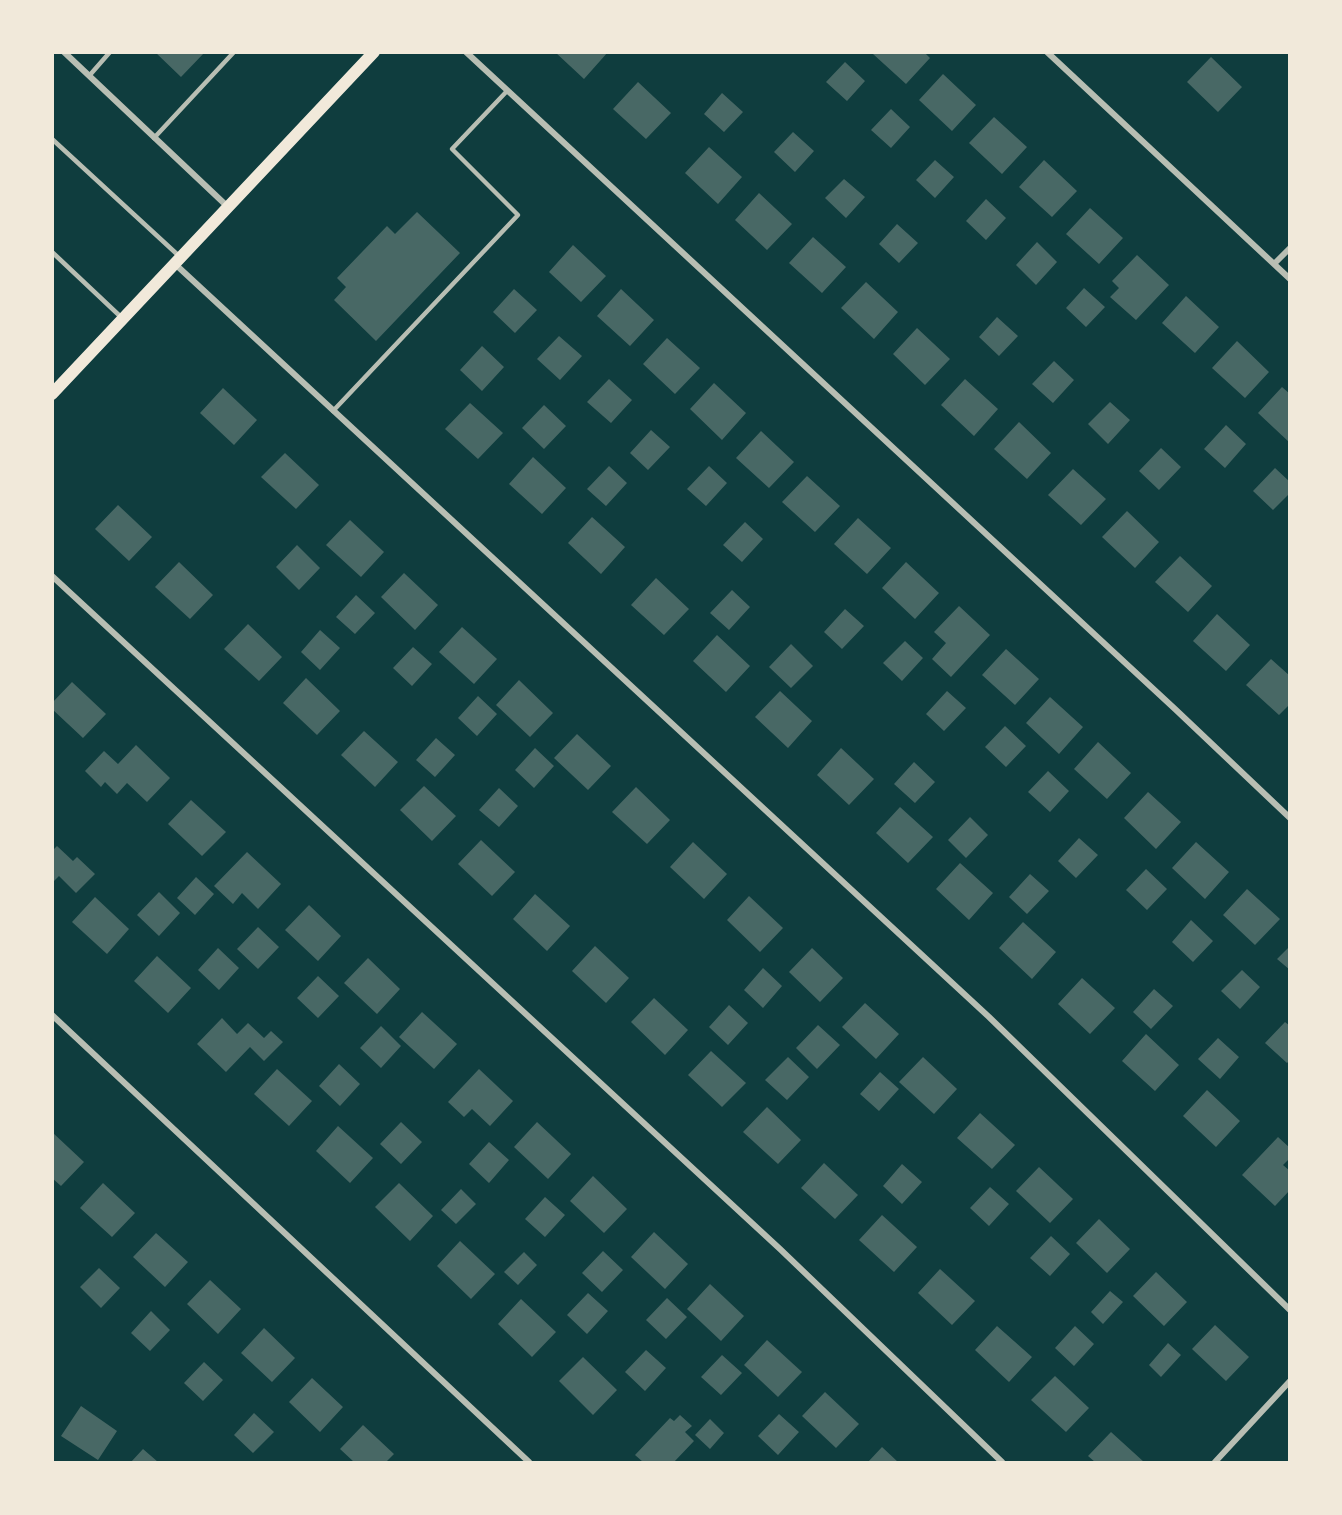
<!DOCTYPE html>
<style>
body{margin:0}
#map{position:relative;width:1342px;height:1515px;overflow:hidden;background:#0f3d3e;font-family:"Crimson Pro",serif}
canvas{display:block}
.frame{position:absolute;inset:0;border:54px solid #f1e9da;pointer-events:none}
</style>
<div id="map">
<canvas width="1342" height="1515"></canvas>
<div class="frame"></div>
</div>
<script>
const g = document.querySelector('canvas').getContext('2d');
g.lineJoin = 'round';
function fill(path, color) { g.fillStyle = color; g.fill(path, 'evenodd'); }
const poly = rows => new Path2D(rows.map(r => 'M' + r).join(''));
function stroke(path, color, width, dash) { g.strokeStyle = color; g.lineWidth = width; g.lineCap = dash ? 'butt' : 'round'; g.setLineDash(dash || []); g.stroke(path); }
const building = poly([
 [155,52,205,52,181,77],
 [555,52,608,52,584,79],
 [874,52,924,52,930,58,906,84,873,54],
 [1211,57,1242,87,1218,112,1187,82],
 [845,62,865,81,847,101,826,82],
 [943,74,976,105,952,131,919,100],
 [638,82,671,113,646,139,613,109],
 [722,93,743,112,724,132,704,114],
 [891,109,910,127,891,148,871,130],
 [994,117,1027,147,1002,174,969,143],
 [793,132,814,151,795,172,774,152],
 [709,147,742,177,718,204,685,173],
 [935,160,954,177,935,198,916,180],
 [1044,160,1077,191,1052,217,1019,187],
 [844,179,865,197,846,218,825,198],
 [759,193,792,224,767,250,735,220],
 [986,199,1006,218,986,240,966,221],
 [1090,208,1123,238,1099,264,1066,234],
 [417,212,460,253,376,341,334,300,346,287,337,278,387,226,395,234],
 [897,224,918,243,899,263,879,244],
 [813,237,846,267,822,293,789,263],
 [1037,242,1057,262,1036,285,1016,265],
 [573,245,606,276,581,302,549,272],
 [1137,255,1169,285,1136,320,1110,297,1119,288,1112,281],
 [866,282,898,312,874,339,841,308],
 [1084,288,1105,307,1086,327,1066,308],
 [514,289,537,310,515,333,493,312],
 [621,289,654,320,630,346,597,316],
 [1186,296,1219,327,1195,353,1162,323],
 [997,317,1018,336,999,356,979,337],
 [917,328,950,359,925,385,893,354],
 [559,336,582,356,560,380,537,359],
 [667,338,700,368,675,394,643,364],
 [1237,341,1269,372,1245,398,1212,368],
 [482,346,504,367,482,391,460,370],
 [1054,361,1074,380,1053,403,1032,384],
 [609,379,632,400,611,423,587,402],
 [965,379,998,409,974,436,941,405],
 [714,383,746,413,722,440,690,409],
 [1282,387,1290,394,1290,443,1258,413],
 [223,388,257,420,234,445,200,413],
 [1110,402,1130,420,1108,444,1088,424],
 [470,403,503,433,478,459,445,429],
 [544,405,566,426,544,449,522,428],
 [1019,422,1051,453,1027,479,994,449],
 [1226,425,1246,444,1225,468,1204,449],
 [651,430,670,447,648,470,630,453],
 [761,431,794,462,769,488,736,458],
 [1161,448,1181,467,1159,490,1139,471],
 [285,453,319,485,296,509,261,477],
 [533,457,566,488,542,514,509,484],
 [609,466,627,483,606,506,587,489],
 [709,466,727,483,706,506,687,489],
 [1275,468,1290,482,1290,493,1273,510,1253,491],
 [1073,469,1106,499,1081,525,1048,495],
 [807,476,840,506,815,532,782,502],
 [118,505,152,537,129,561,95,529],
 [1127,511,1159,542,1135,568,1102,537],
 [592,517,625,547,601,574,568,543],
 [858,518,891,548,867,574,834,544],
 [350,520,384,552,361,577,326,545],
 [745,522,763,539,742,562,723,545],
 [297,545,320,568,299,590,276,567],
 [1180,556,1212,586,1188,612,1155,582],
 [179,562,213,595,190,619,155,587],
 [906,562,939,593,915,619,882,588],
 [404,573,438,605,415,630,381,597],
 [656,578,689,609,664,635,631,605],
 [732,590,750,607,729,630,710,613],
 [356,595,375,613,355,634,336,617],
 [959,606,990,635,951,677,932,659,946,643,934,632],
 [845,609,864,626,842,649,824,632],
 [1217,614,1250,645,1226,671,1193,641],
 [248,624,282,657,259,681,224,649],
 [462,627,497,659,474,684,439,652],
 [320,630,340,648,320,670,301,652],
 [717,635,750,666,726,692,693,661],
 [905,641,923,658,902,681,883,663],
 [791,644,813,666,791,688,769,667],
 [413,647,432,664,412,686,393,668],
 [1006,649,1039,679,1015,705,982,675],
 [1271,659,1290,676,1290,704,1279,715,1246,685],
 [306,678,340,711,317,735,283,703],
 [519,680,553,713,530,737,496,705],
 [72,682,106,714,83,738,52,709,52,703],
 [780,691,812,721,788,748,755,717],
 [947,691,966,708,944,731,926,714],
 [478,696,497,714,477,736,458,718],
 [1050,697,1083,727,1059,754,1026,723],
 [1005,726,1026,746,1006,767,985,747],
 [364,731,398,762,375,787,341,755],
 [577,734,611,766,588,790,554,758],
 [436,738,455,755,435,777,416,760],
 [1098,742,1131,773,1107,799,1074,769],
 [136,745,170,778,147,802,127,783,117,794,105,782,101,787,85,771,104,751,118,764],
 [535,748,554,766,534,788,515,770],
 [841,748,874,779,849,805,817,775],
 [914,762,935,782,915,803,894,784],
 [1048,771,1069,791,1050,812,1028,792],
 [424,786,456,816,432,841,400,810],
 [636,787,670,820,647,844,612,812],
 [499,788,518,806,499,827,479,810],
 [1148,792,1181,822,1156,849,1124,818],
 [191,800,226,832,202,856,168,824],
 [900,807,933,837,908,863,876,833],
 [970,817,988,835,966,858,948,840],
 [1079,838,1098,855,1076,878,1058,861],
 [481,840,515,872,492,896,458,864],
 [693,842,727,874,704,899,670,867],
 [1196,842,1229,872,1205,899,1172,868],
 [57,846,73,861,77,857,95,874,76,893,59,876,52,883,52,851],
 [247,852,281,884,258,909,242,893,233,904,214,886],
 [960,863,993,893,969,920,936,889],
 [1146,869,1167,889,1147,910,1126,890],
 [1030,874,1049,891,1027,914,1009,897],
 [196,877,214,894,195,915,177,898],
 [1247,889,1280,919,1255,945,1223,915],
 [159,892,180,913,159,936,137,915],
 [535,894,570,926,547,951,513,919],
 [749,896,783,928,760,952,727,920],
 [95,897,129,929,107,954,72,922],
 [309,905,341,936,318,961,285,930],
 [1191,920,1213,941,1193,962,1172,942],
 [1023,922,1056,952,1032,979,999,948],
 [258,927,279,947,258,969,237,949],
 [595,946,629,978,606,1003,572,971],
 [1290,946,1290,970,1277,959],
 [218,948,239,968,219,990,198,970],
 [812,948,843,978,820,1002,789,972],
 [157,956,191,988,168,1013,134,981],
 [368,958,400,989,377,1014,344,983],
 [763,968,782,986,763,1008,744,990],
 [1242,970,1260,987,1240,1009,1221,991],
 [318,976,339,996,318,1018,297,998],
 [1082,978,1115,1008,1090,1034,1058,1004],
 [1154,989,1173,1006,1151,1029,1133,1012],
 [654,998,688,1030,665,1055,631,1022],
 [865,1003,899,1034,876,1059,842,1027],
 [729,1005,748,1023,728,1045,709,1027],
 [422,1012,457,1044,434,1069,399,1037],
 [222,1018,237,1034,248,1023,264,1038,271,1031,283,1042,264,1061,250,1047,226,1072,197,1044],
 [1285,1022,1290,1026,1290,1060,1287,1063,1265,1043],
 [818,1025,840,1045,817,1069,796,1048],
 [381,1026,401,1046,381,1068,360,1048],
 [1146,1034,1179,1065,1155,1091,1122,1061],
 [1218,1038,1239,1057,1220,1079,1198,1059],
 [711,1051,746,1083,722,1107,688,1075],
 [788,1057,809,1077,787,1100,765,1080],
 [923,1057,957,1089,934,1114,899,1082],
 [339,1064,360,1084,340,1106,319,1086],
 [277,1069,312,1101,289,1126,254,1094],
 [479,1069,513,1101,490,1126,472,1109,464,1117,448,1102],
 [880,1072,899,1089,879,1111,860,1094],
 [1207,1090,1240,1121,1216,1147,1183,1116],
 [767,1107,801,1140,778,1164,743,1132],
 [980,1113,1015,1145,992,1169,957,1138],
 [401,1122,422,1142,401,1164,380,1144],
 [537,1122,571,1154,548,1179,514,1147],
 [338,1126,373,1158,350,1183,316,1151],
 [52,1132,84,1162,61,1186,52,1178],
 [1278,1137,1290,1148,1290,1158,1283,1165,1290,1171,1290,1190,1275,1206,1242,1175],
 [489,1142,509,1160,489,1183,469,1164],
 [824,1163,858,1195,835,1219,801,1188],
 [902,1164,922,1182,902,1204,883,1186],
 [1039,1167,1073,1199,1050,1223,1016,1191],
 [593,1176,627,1209,604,1233,570,1201],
 [103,1183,135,1213,112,1237,80,1208],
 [399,1183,433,1216,410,1241,375,1207],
 [990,1187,1009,1204,989,1226,970,1208],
 [461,1189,476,1204,456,1224,441,1210],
 [545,1197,565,1215,545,1237,525,1219],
 [882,1215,917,1247,894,1272,859,1240],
 [1099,1219,1130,1249,1107,1273,1076,1243],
 [654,1232,688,1264,665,1289,631,1257],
 [156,1233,188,1262,165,1287,133,1257],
 [1051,1236,1070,1254,1050,1276,1030,1258],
 [460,1241,495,1274,471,1299,437,1266],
 [603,1251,623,1270,602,1292,582,1273],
 [524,1252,537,1265,518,1285,504,1272],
 [99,1268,120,1288,101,1308,80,1287],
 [940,1269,975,1301,952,1325,918,1293],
 [1156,1272,1187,1302,1164,1326,1133,1296],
 [210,1280,241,1309,218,1334,187,1304],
 [710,1284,744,1316,721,1341,687,1309],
 [1110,1291,1123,1302,1103,1324,1091,1312],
 [588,1293,608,1311,587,1334,567,1315],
 [667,1298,687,1317,666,1339,646,1320],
 [521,1299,556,1332,532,1357,498,1324],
 [151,1311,170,1330,150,1351,131,1333],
 [1215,1325,1249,1357,1226,1381,1192,1349],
 [997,1326,1032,1357,1009,1382,975,1350],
 [1075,1326,1094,1344,1074,1366,1055,1348],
 [264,1328,295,1358,272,1382,241,1353],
 [767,1340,802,1372,778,1397,744,1365],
 [1168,1343,1181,1355,1161,1377,1149,1365],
 [646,1350,666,1368,645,1391,625,1372],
 [722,1355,742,1373,721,1395,701,1377],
 [583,1357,617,1390,593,1415,559,1381],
 [204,1362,223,1380,203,1401,184,1383],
 [1055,1376,1089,1408,1066,1432,1031,1400],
 [312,1378,343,1407,320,1432,289,1402],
 [825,1392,859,1424,836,1448,802,1416],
 [81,1406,117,1431,98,1460,61,1436],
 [254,1413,274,1432,253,1453,234,1435],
 [779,1414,799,1432,778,1455,758,1436],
 [680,1415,692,1426,685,1432,694,1441,674,1462,643,1462,635,1455,670,1418,674,1421],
 [710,1419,724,1433,710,1449,695,1435],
 [363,1425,394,1454,386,1462,354,1462,340,1449],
 [1111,1432,1144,1462,1095,1462,1088,1456],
 [882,1447,898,1462,868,1462],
 [143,1449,158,1462,131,1462]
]);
const service = poly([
 [89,76,110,52],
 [154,138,234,52],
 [52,139,179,256],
 [52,252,122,318],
 [333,411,518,215,452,149,507,91]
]);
const minor = poly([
 [64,52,228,207],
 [466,52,1175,709,1290,818],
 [1047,52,1290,279],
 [175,264,989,1017,1290,1310],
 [1274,264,1290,248],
 [52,576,780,1249,1002,1462],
 [52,1015,529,1462],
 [1215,1462,1290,1381]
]);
const secondary = poly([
 [52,394,374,52]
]);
fill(building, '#486865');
stroke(service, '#b8beb3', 4.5);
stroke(minor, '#b8beb3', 6);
stroke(secondary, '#f1e9da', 12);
</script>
